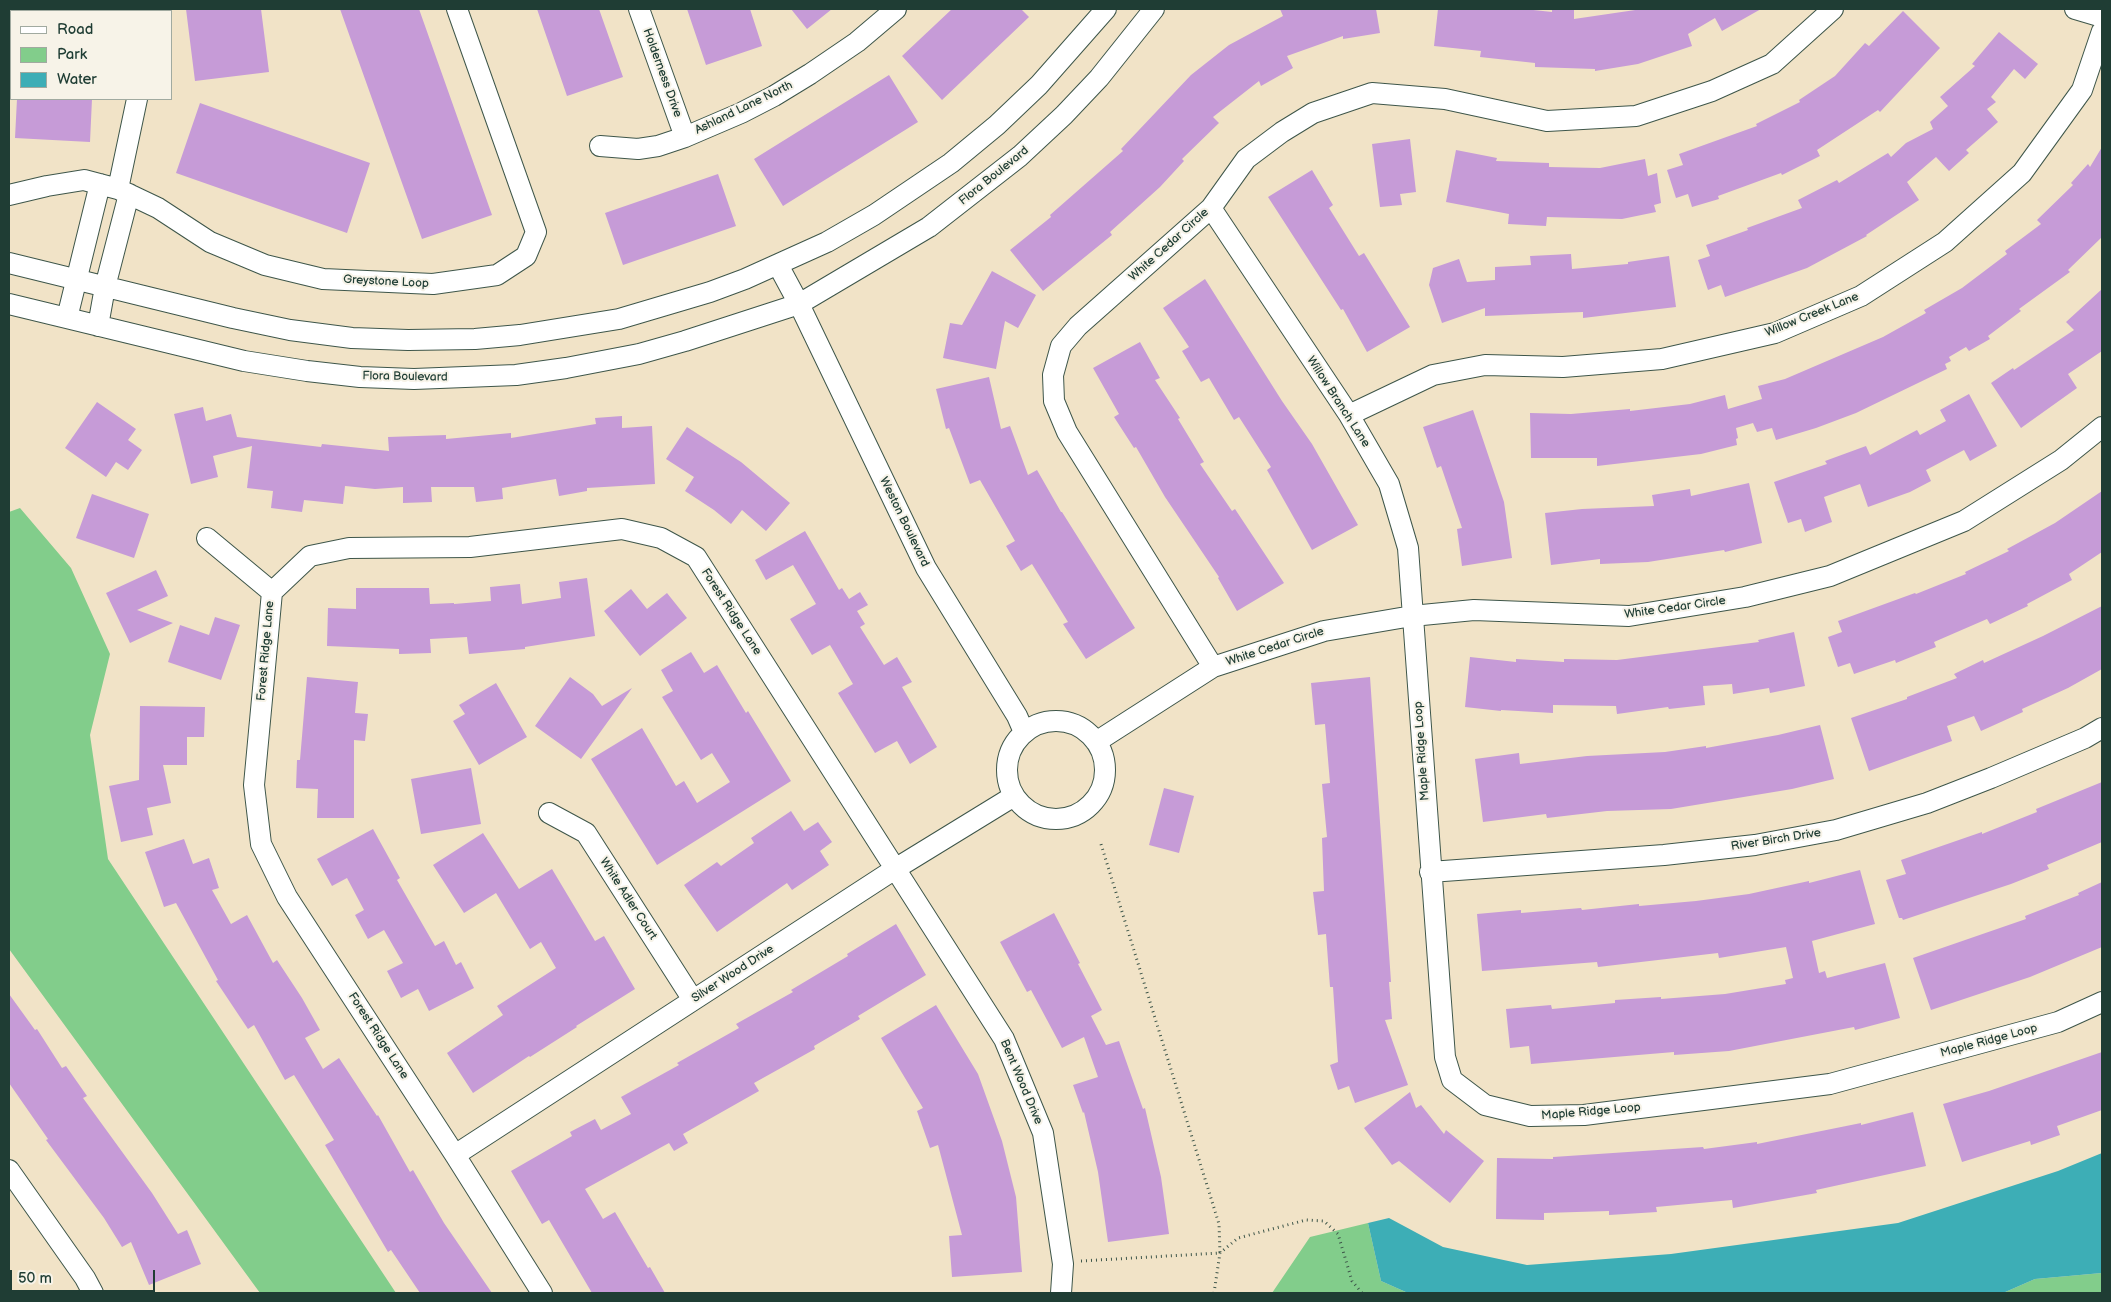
<!DOCTYPE html>
<style>
body{margin:0}
#map{position:relative;width:2111px;height:1302px;overflow:hidden;background:#f1e3c7;font-family:"Balsamiq Sans",sans-serif}
canvas{display:block}
.frame{position:absolute;inset:0;border:10px solid #1f3d34;pointer-events:none}
.legend{position:absolute;left:10px;top:10px;width:162px;height:90px;box-sizing:border-box;background:#f7f3e8;border:1px solid #a1aaa0;margin:0;padding:6px 9px;list-style:none;font-size:15px;color:#1f3d34}
.legend li{display:flex;align-items:center;gap:10px;height:25px}
.legend b{width:25px;border:1px solid #a1aaa0}
.scale{position:absolute;left:10px;top:1270px;width:145px;height:22px;box-sizing:border-box;border:2px solid #1f3d34;border-top:0;padding-left:6px;font-size:15px;line-height:18px;white-space:nowrap;color:#1f3d34;-webkit-text-stroke:4px #f7f3e8;paint-order:stroke}
</style>
<div id="map">
<canvas width="2111" height="1302"></canvas>
<div class="frame"></div>
<ul class="legend">
<li><b style="height:6px;background:#fff"></b>Road</li>
<li><b style="height:14px;background:#82cd8b"></b>Park</li>
<li><b style="height:14px;background:#3daeb6"></b>Water</li>
</ul>
<div class="scale">50 m</div>
</div>
<script>
const g = document.querySelector('canvas').getContext('2d');
g.lineJoin = 'round';
function fill(path, color) { g.fillStyle = color; g.fill(path, 'evenodd'); }
const poly = rows => new Path2D(rows.map(r => 'M' + r).join(''));
function stroke(path, color, width, dash) { g.strokeStyle = color; g.lineWidth = width; g.lineCap = dash ? 'butt' : 'round'; g.setLineDash(dash || []); g.stroke(path); }
function drawText(font, color, halo, rows, align = 'center') {
  g.font = font + ' "Balsamiq Sans",sans-serif'; g.lineWidth = 4; g.setLineDash([]); g.textBaseline = 'middle'; g.strokeStyle = halo; g.fillStyle = color; for (const [text, x, y, turn = 0] of rows) {
    g.save(); g.translate(x, y); g.rotate((+turn || 0) * Math.PI / 180); g.textAlign = isNaN(turn) ? turn : align; if (halo) g.strokeText(text, 0, 0); g.fillText(text, 0, 0); g.restore();
  }
}
const green = poly([
 [20,508,71,568,110,654,90,735,108,859,396,1293,260,1293,9,949,9,512],
 [1368,1223,1381,1281,1408,1293,1272,1293,1310,1237],
 [2102,1273,2102,1293,2003,1293,2035,1279]
]);
const water = poly([
 [2102,1153,2102,1273,2035,1279,2003,1293,1408,1293,1381,1281,1368,1223,1389,1218,1443,1247,1527,1265,1671,1254,1898,1223,2058,1171]
]);
const building = poly([
 [186,9,261,9,269,72,195,81],
 [340,9,419,9,492,215,422,239],
 [537,9,599,9,623,77,567,96],
 [687,9,750,9,762,46,706,65],
 [791,9,832,9,807,29],
 [952,9,1021,9,1029,17,942,100,902,56],
 [1280,9,1376,9,1380,33,1343,39,1343,36,1287,56,1293,68,1261,86,1259,81,1213,117,1219,123,1182,159,1184,161,1160,187,1110,232,1112,235,1043,291,1010,250,1051,217,1050,215,1123,151,1121,149,1191,75,1229,45,1283,16],
 [1438,9,1524,9,1552,12,1552,9,1574,9,1574,19,1642,9,1761,9,1722,31,1715,18,1688,34,1692,46,1638,64,1595,71,1595,69,1535,67,1535,63,1480,57,1481,51,1434,46],
 [1903,11,1940,48,1880,112,1878,110,1817,150,1820,156,1782,175,1781,173,1718,196,1719,199,1692,207,1688,194,1676,198,1667,170,1683,165,1679,154,1757,126,1756,124,1800,102,1799,100,1835,76,1865,43,1869,46],
 [1999,32,2038,64,2025,79,2014,69,1991,97,1996,102,1987,109,1998,122,1966,150,1969,153,1949,171,1936,157,1907,182,1919,200,1866,235,1867,236,1807,268,1725,297,1721,285,1708,290,1698,260,1710,256,1706,245,1748,230,1747,228,1802,208,1798,200,1837,180,1839,183,1888,153,1891,157,1906,143,1933,129,1930,122,1948,106,1940,97,1975,66,1972,64],
 [889,75,918,122,783,206,754,159],
 [17,99,92,99,90,142,15,138],
 [200,103,370,163,347,233,176,173],
 [1410,139,1416,192,1400,194,1402,205,1380,207,1372,144],
 [2102,147,2102,237,2068,270,2070,272,2019,309,2021,311,1988,336,1990,339,1969,351,1966,347,1949,357,1951,361,1945,364,1947,369,1856,413,1816,428,1776,440,1772,428,1757,432,1753,423,1736,428,1738,438,1736,439,1737,445,1701,454,1597,466,1597,458,1531,458,1530,413,1571,414,1630,409,1630,411,1690,404,1725,395,1728,409,1762,399,1758,386,1785,379,1883,337,1926,313,1924,310,1962,288,2007,254,2005,251,2041,224,2037,220,2073,185,2071,183,2088,164,2090,167],
 [1456,150,1497,158,1496,161,1549,163,1549,167,1600,168,1645,159,1648,176,1657,173,1661,203,1654,205,1656,212,1622,219,1547,217,1546,226,1508,224,1509,214,1446,202],
 [1312,170,1333,205,1329,208,1359,256,1364,253,1410,327,1367,352,1343,309,1341,310,1268,197],
 [718,174,736,226,623,265,605,213],
 [1571,254,1572,269,1628,264,1628,262,1669,256,1676,307,1583,318,1583,312,1485,316,1485,308,1442,323,1429,285,1433,268,1459,259,1467,282,1495,280,1495,267,1531,265,1530,256],
 [992,271,1036,295,1018,328,1005,321,996,369,943,358,950,323,962,325],
 [1205,279,1282,401,1312,444,1358,525,1312,550,1267,470,1271,467,1239,417,1234,420,1209,378,1201,382,1182,351,1189,347,1163,308],
 [2102,289,2102,351,2068,374,2077,388,2021,428,1991,383,2013,368,2014,370,2074,330,2066,322],
 [1140,342,1160,378,1155,380,1180,418,1178,419,1204,462,1200,464,1232,511,1235,509,1284,583,1237,611,1218,578,1219,577,1165,497,1136,447,1134,448,1114,417,1119,414,1093,368],
 [989,377,1001,429,1010,426,1028,475,1037,470,1061,512,1062,512,1135,628,1086,659,1063,624,1068,622,1032,564,1021,571,1006,546,1015,541,980,480,970,484,949,428,946,429,936,389],
 [1969,394,1997,446,1970,461,1964,450,1926,470,1931,481,1910,492,1868,507,1860,484,1824,497,1832,522,1805,532,1801,519,1788,523,1774,482,1827,464,1825,461,1866,446,1870,455,1917,430,1920,435,1946,421,1940,410],
 [97,402,136,429,128,440,142,450,128,470,116,462,106,477,65,448],
 [203,407,206,421,231,414,237,437,321,447,322,444,389,451,388,437,446,435,446,439,511,433,511,438,596,424,595,418,622,416,622,428,652,426,655,484,587,488,587,491,559,496,556,479,502,488,503,499,476,502,474,487,431,487,432,502,403,503,403,487,375,489,345,486,343,504,304,500,302,512,271,508,273,491,247,488,252,446,213,456,218,477,191,484,174,414],
 [1473,410,1504,502,1512,558,1462,566,1457,529,1462,528,1441,466,1437,468,1423,427],
 [687,427,741,462,790,503,766,531,742,510,731,524,714,510,685,491,694,477,666,459],
 [1749,483,1762,543,1725,552,1724,550,1648,562,1600,564,1600,559,1551,565,1545,513,1582,509,1654,506,1652,495,1690,489,1691,496],
 [2102,491,2102,552,2069,574,2072,580,2027,604,2028,606,1990,624,1987,619,1934,642,1936,647,1896,663,1895,660,1854,674,1850,663,1838,667,1828,637,1842,632,1838,621,1915,593,1916,594,1966,574,1965,572,2009,551,2007,549,2055,523],
 [92,494,149,514,134,558,76,538],
 [805,531,839,590,842,588,849,599,860,592,868,605,857,611,865,624,860,627,884,665,897,657,912,682,902,687,937,747,910,764,897,741,875,753,838,693,853,684,830,645,812,655,790,619,816,604,793,565,766,580,755,560],
 [156,570,168,596,137,610,173,623,130,643,106,593],
 [587,578,595,636,525,647,525,649,469,654,467,637,430,639,431,653,399,654,399,649,327,646,328,608,356,609,356,588,429,588,430,604,454,603,454,604,491,601,490,587,520,584,522,604,561,598,559,582],
 [631,589,647,609,667,593,687,618,640,656,604,611],
 [2102,606,2102,669,2068,688,2022,709,2023,712,1981,731,1974,716,1947,726,1952,741,1869,771,1851,718,1907,699,1907,697,1957,678,1954,674,1983,660,1984,663,2043,636],
 [215,617,240,625,221,680,168,662,180,625,209,635],
 [1794,632,1805,686,1770,693,1769,688,1733,694,1732,684,1703,686,1705,705,1669,709,1668,707,1617,714,1616,706,1553,705,1553,713,1501,710,1501,711,1465,707,1470,657,1516,662,1516,659,1564,662,1564,659,1617,660,1759,642,1758,640],
 [691,652,704,673,717,665,746,713,748,711,791,781,657,865,591,759,642,728,676,786,684,781,697,803,730,782,712,753,701,760,662,697,673,691,661,670],
 [307,677,358,682,355,713,368,714,365,741,354,740,354,818,317,818,318,789,296,788,297,760,300,760],
 [570,677,593,694,602,706,632,688,581,759,535,726],
 [1370,677,1391,982,1389,982,1392,1019,1385,1020,1408,1085,1355,1103,1349,1086,1338,1090,1330,1065,1338,1062,1333,987,1330,987,1326,934,1318,935,1313,892,1324,891,1322,838,1327,837,1322,784,1330,783,1325,724,1315,725,1311,683],
 [496,683,527,737,479,765,453,721,465,714,459,705],
 [140,706,205,707,204,737,187,737,187,765,163,765,171,803,147,808,153,835,121,842,109,786,139,780],
 [1820,725,1834,779,1792,789,1671,809,1607,811,1547,818,1546,814,1483,822,1475,759,1519,753,1520,764,1587,756,1665,752,1706,746,1706,748,1778,735],
 [471,768,481,824,421,834,411,779],
 [2102,782,2102,842,2047,865,2049,869,2011,884,1903,920,1902,918,1899,918,1886,880,1906,874,1901,860,1982,832,1982,834,2037,812,2036,809],
 [1164,788,1194,796,1179,853,1149,845],
 [791,811,804,831,818,822,832,842,820,851,829,865,792,890,787,883,717,932,684,885,717,862,721,866,754,843,751,838],
 [373,829,400,878,397,880,435,946,444,941,456,965,461,962,474,988,429,1011,418,989,401,998,387,971,403,963,384,930,368,939,355,915,364,910,347,878,332,886,317,859],
 [483,833,519,889,552,869,595,941,604,936,635,989,576,1026,577,1027,530,1057,529,1056,473,1093,447,1053,503,1015,497,1006,556,968,541,942,530,949,496,893,464,913,433,865],
 [184,839,193,864,209,858,219,888,212,890,231,924,247,915,273,963,277,960,302,998,320,1030,305,1038,323,1069,339,1058,377,1116,378,1115,410,1172,413,1170,444,1223,492,1293,420,1293,391,1250,388,1252,325,1145,334,1140,294,1075,285,1080,254,1025,248,1029,216,981,218,980,176,903,164,907,145,852],
 [1860,870,1875,924,1812,941,1819,973,1825,971,1827,978,1885,963,1900,1018,1855,1030,1854,1027,1729,1051,1674,1055,1674,1052,1531,1064,1529,1046,1510,1048,1506,1009,1551,1005,1552,1009,1615,1003,1615,1000,1661,997,1661,999,1725,994,1786,984,1785,980,1793,978,1786,947,1719,958,1718,953,1598,967,1597,962,1482,971,1477,914,1521,910,1521,913,1581,908,1582,910,1639,904,1639,906,1696,901,1749,894,1809,881,1809,883],
 [2102,882,2102,947,2030,977,1931,1010,1913,958,2026,919,2025,916,2079,895,2078,893],
 [1054,913,1080,963,1078,964,1102,1010,1091,1016,1106,1045,1119,1041,1143,1109,1145,1108,1161,1177,1169,1234,1108,1242,1098,1172,1084,1112,1083,1113,1073,1085,1098,1077,1084,1037,1062,1048,1031,990,1027,992,1000,942],
 [896,924,926,975,858,1016,860,1019,814,1046,815,1049,754,1083,759,1091,683,1134,688,1143,674,1151,669,1143,585,1189,603,1219,615,1212,648,1268,650,1267,665,1293,592,1293,549,1220,542,1224,511,1171,572,1136,570,1132,595,1119,601,1130,631,1114,621,1097,679,1065,677,1063,739,1028,736,1024,793,992,791,990,848,956,847,954],
 [9,994,35,1030,37,1029,62,1068,66,1066,87,1096,83,1098,152,1193,178,1234,187,1230,201,1264,149,1285,131,1242,122,1247,104,1218,46,1140,48,1139,9,1083],
 [936,1005,978,1074,1002,1141,1016,1197,1022,1272,952,1277,949,1236,962,1235,938,1145,930,1148,917,1111,923,1108,881,1038],
 [2102,1052,2102,1110,2057,1126,2060,1135,2031,1145,2030,1141,1962,1162,1943,1104,1989,1091],
 [1410,1092,1416,1108,1421,1105,1444,1134,1446,1130,1484,1161,1450,1203,1399,1161,1392,1165,1364,1128],
 [1913,1112,1926,1166,1816,1190,1817,1193,1733,1208,1732,1200,1656,1207,1657,1212,1609,1215,1609,1211,1544,1213,1544,1220,1496,1219,1497,1158,1553,1159,1553,1157,1703,1147,1704,1149,1757,1142,1757,1144,1861,1123,1861,1125]
]);
const path = poly([
 [1081,1261,1220,1253,1219,1224,1100,841],
 [1214,1293,1220,1253,1238,1238,1306,1220,1324,1221,1338,1234,1352,1281,1362,1293]
]);
const minor = poly([
 [639,9,685,137],
 [2075,9,2102,17],
 [144,11,144,9],
 [600,146,638,149,658,146,685,137,741,113,774,96,810,74,857,42,896,9],
 [118,189,137,99],
 [9,195,47,186,84,180,118,189,158,208,210,242,265,265,323,279,433,284,497,275,526,256,536,232,457,9],
 [1211,208,1349,415,1389,484,1408,548,1445,1057,1452,1080,1485,1105,1530,1116,1584,1115,1830,1084,2058,1022,2102,1002],
 [9,263,233,318,290,330,352,338,408,340,475,339,520,335,619,319,710,292,745,279,827,242,874,215,951,163,997,125,1039,85,1106,9],
 [778,265,799,304,926,568,1017,716,1024,732],
 [9,304,244,361,307,371,360,377,414,379,516,375,566,368,639,354,685,341,799,304,929,227,1020,156,1064,115,1099,78,1154,9],
 [67,318,100,184],
 [98,326,105,287,129,194],
 [1349,415,1433,375,1485,365,1563,367,1662,359,1775,333,1861,296,1945,242,2022,173,2082,90,2102,31],
 [207,538,272,592],
 [1213,667,1067,432,1054,401,1053,375,1061,346,1078,326,1211,208,1246,159,1282,132,1313,113,1372,93,1445,99,1547,121,1636,116,1712,91,1772,64,1833,9],
 '1007 770a49 49 0 1 1 98 0a49 49 0 1 1-98 0Z',
 [1096,742,1213,667,1324,631,1412,616,1474,610,1629,616,1745,597,1830,576,1964,521,2061,460,2102,427],
 [549,813,586,833,693,1000],
 [1430,872,1664,855,1755,845,1836,830,1927,803,1991,778,2085,738,2102,728],
 [455,1155,895,869,1014,796],
 [9,1170,85,1278,93,1293],
 [542,1293,455,1155,287,897,261,844,254,785,272,592,310,556,349,548,470,547,622,529,661,538,696,557,1004,1039,1043,1133,1063,1264,1061,1293]
]);
const streetNames = [
 ["Holderness Drive",662,73,70],
 ["Ashland Lane North",744,108,-26],
 ["Flora Boulevard",994,176,-39],
 ["White Cedar Circle",1169,245,-42],
 ["Greystone Loop",386,282,3],
 ["Willow Creek Lane",1812,315,-22],
 ["Flora Boulevard",405,377,1],
 ["Willow Branch Lane",1338,402,57],
 ["Weston Boulevard",904,522,64],
 ["White Cedar Circle",1675,608,-8],
 ["Forest Ridge Lane",731,612,57],
 ["White Cedar Circle",1275,647,-18],
 ["Forest Ridge Lane",266,651,-85],
 ["Maple Ridge Loop",1422,751,-94],
 ["River Birch Drive",1776,840,-9],
 ["White Adler Court",628,899,57],
 ["Silver Wood Drive",733,974,-33],
 ["Forest Ridge Lane",378,1036,57],
 ["Maple Ridge Loop",1989,1041,-15],
 ["Bent Wood Drive",1021,1082,67],
 ["Maple Ridge Loop",1591,1112,-5]
];
fill(green, '#82cd8b');
fill(water, '#3daeb6');
fill(building, '#c69bd7');
stroke(minor, '#3e564a', 22);
stroke(path, '#3e564a', 3, [1, 4]);
stroke(minor, '#fff', 20);
drawText('12px', '#1f3d34', '#f7f3e8', streetNames);
</script>
